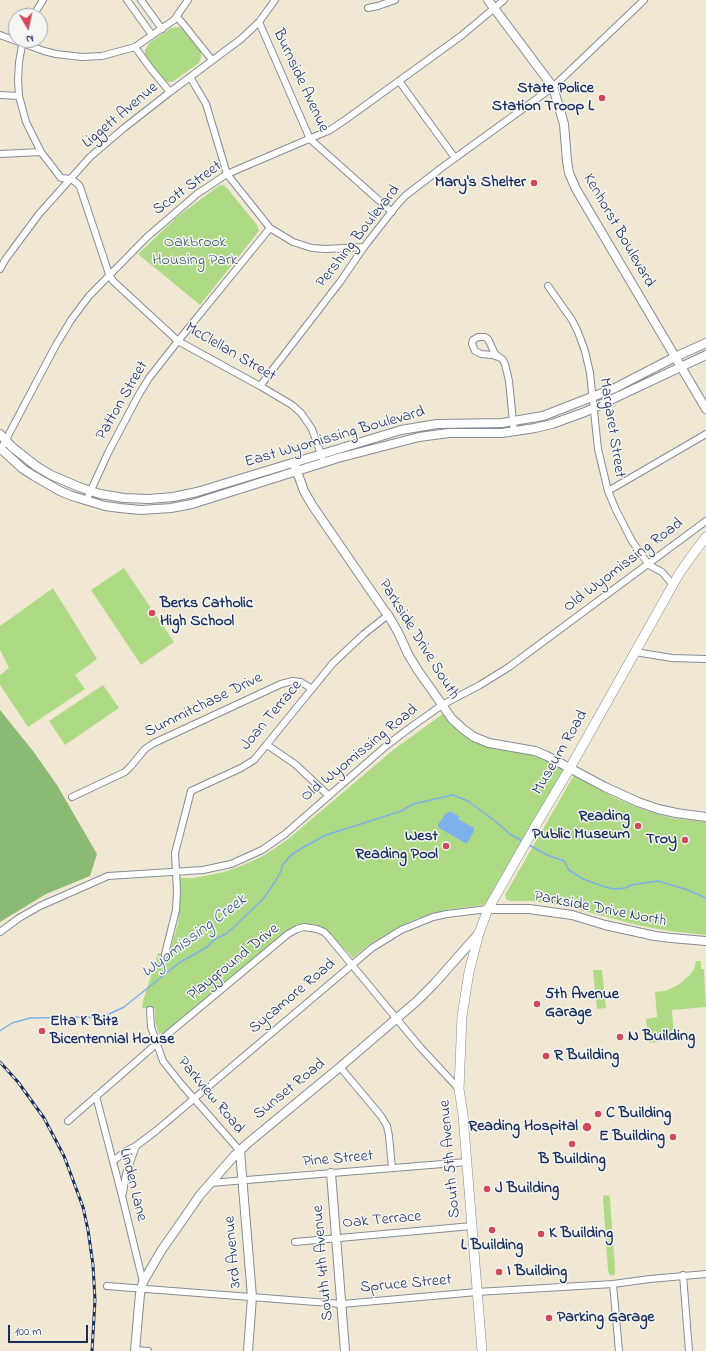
<!DOCTYPE html>
<style>
body{margin:0}
#map{position:relative;width:706px;height:1351px;overflow:hidden;background:#f1e8d3;font-family:"Indie Flower",sans-serif}
canvas{display:block}
.north{position:absolute;left:8px;top:8px;width:40px;height:40px;box-sizing:border-box;background:#f6f6f2;border:1px solid #9ea6b7;border-radius:50%;rotate:171deg;font-size:11px;font-weight:700;line-height:16px;text-align:center;color:#1b2f5e}
.north::after{content:'';display:block;margin:auto;width:14px;height:18px;background:#d1495b;clip-path:polygon(50% 0,100% 100%,50% 72%,0 100%)}
.scale{position:absolute;left:8px;top:1325px;width:80px;height:18px;box-sizing:border-box;border:2px solid #1b2f5e;border-top:0;padding-left:5px;font-size:12px;line-height:14px;white-space:nowrap;color:#1b2f5e;-webkit-text-stroke:3px #f6f6f2;paint-order:stroke}
</style>
<div id="map">
<canvas width="706" height="1351"></canvas>
<div class="north">N</div>
<div class="scale">100 m</div>
</div>
<script>
const g = document.querySelector('canvas').getContext('2d');
g.lineJoin = 'round';
function fill(path, color) { g.fillStyle = color; g.fill(path, 'evenodd'); }
const poly = rows => new Path2D(rows.map(r => 'M' + r).join(''));
function stroke(path, color, width, dash) { g.strokeStyle = color; g.lineWidth = width; g.lineCap = dash ? 'butt' : 'round'; g.setLineDash(dash || []); g.stroke(path); }
function drawText(font, color, halo, rows, align = 'center') {
  g.font = font + ' "Indie Flower",sans-serif'; g.lineWidth = 3; g.setLineDash([]); g.textBaseline = 'middle'; g.strokeStyle = halo; g.fillStyle = color; for (const [text, x, y, turn = 0] of rows) {
    g.save(); g.translate(x, y); g.rotate((+turn || 0) * Math.PI / 180); g.textAlign = isNaN(turn) ? turn : align; if (halo) g.strokeText(text, 0, 0); g.fillText(text, 0, 0); g.restore();
  }
}
const green = poly([
 [178,27,185,29,201,51,201,58,199,63,172,82,168,82,162,80,145,56,145,50,149,43,171,28],
 [220,185,223,185,227,188,257,225,259,231,200,305,138,254,177,217],
 [124,568,174,642,141,665,91,590],
 [53,588,97,659,75,675,85,689,28,727,0,685,0,675,9,668,0,650,0,626],
 [103,685,119,708,65,745,49,721],
 [444,713,460,732,536,753,564,769,487,903,483,905,446,910,416,919,395,929,370,944,353,958,326,929,318,925,310,924,301,924,295,926,287,931,164,1033,159,1034,155,1022,155,1008,142,1008,143,1001,158,953,169,955,178,923,180,902,180,878,194,878,224,872,241,866,263,856,287,840,393,750],
 [574,775,611,796,644,810,671,818,706,822,706,935,669,931,637,925,573,908,552,904,532,901,510,901,506,899,505,895],
 [696,961,701,961,701,969,704,969,706,1007,672,1010,674,1040,649,1043,646,1019,657,1017,655,992,665,991,678,985,690,975,695,967],
 [593,970,602,970,606,1008,597,1009],
 [606,1195,609,1196,610,1199,615,1269,615,1274,612,1276,609,1274,608,1270,603,1199,603,1196]
]);
const forest = poly([
 [0,710,33,751,57,785,97,854,90,876,46,894,0,922]
]);
const water = poly([
 [450,811,460,817,458,819,474,828,474,831,468,842,465,843,439,828,438,825,445,814,448,813]
]);
const stream = poly([
 [529,845,547,855,564,861,569,870,583,879,605,887,614,889,625,888,631,885,658,881,688,890,706,898],
 [0,1031,12,1023,30,1018,97,1017,105,1016,124,1007,179,963,207,947,215,939,226,934,234,927,263,899,275,882,281,871,282,866,291,855,302,848,326,835,386,816,401,811,413,804,453,795,468,801,495,821,510,834,522,841]
]);
const minor = poly([
 [127,0,152,35],
 [141,0,162,29],
 [368,8,378,6,395,0],
 [33,16,43,0],
 [177,17,184,25,212,60],
 [259,22,310,139,392,212],
 [0,35,44,51,56,54,82,57,102,56,135,47,174,20,188,0],
 [23,40,19,62,18,80,19,96,26,122,41,152,61,178,71,179,78,184,80,187,109,274,113,281,178,341,260,386,292,405,301,413,312,429,322,457],
 [135,47,151,69,170,92],
 [190,77,206,104,227,174,270,228,293,242,312,248,325,249,364,247],
 [399,81,455,158],
 [0,95,19,96],
 [0,154,41,152],
 [0,269,5,260,39,214,90,157,124,128,170,92,241,39,259,22,275,0],
 [548,286,572,320,578,332,585,351,590,373,598,449,608,491,616,510,632,541,649,565,662,572,673,585],
 [498,357,492,355,481,354,475,351,472,344,473,340,478,337,485,337,488,339,495,354,503,360,505,364,509,381,514,432],
 [260,386,340,282,364,247,396,206,405,196,444,166,553,87,644,0],
 [1,449,56,345,71,320,89,296,147,237,197,194,227,174,330,130,345,120,461,36,504,0],
 [608,491,706,434],
 [86,501,108,453,138,396,149,378,178,341,270,228],
 [635,652,672,658,706,659],
 [267,745,295,764,329,796],
 [72,797,125,772,131,766,145,749,154,743,281,684,293,681,301,682,312,689],
 [0,932,19,918,40,906,108,876,203,870,231,864,262,850,285,834,386,746,411,727,442,705,480,685,509,667,706,521],
 [165,954,176,910,177,891,175,853,191,791,241,768,254,760,333,663,364,634,388,615],
 [150,1010,151,1027,163,1061,182,1085,240,1151],
 [340,1067,381,1116,387,1126,389,1136,392,1168],
 [96,1096,122,1196,143,1282],
 [68,1121,162,1039,288,934,297,929,304,927,317,929,324,932,328,936,420,1047,459,1089],
 [113,1161,126,1151,136,1146,157,1130,372,948,401,930,433,917,447,914,488,909],
 [210,1183,467,1162],
 [123,1193,126,1174,136,1146],
 [295,1242,472,1226],
 [683,1275,689,1351],
 [613,1284,619,1351],
 [107,1286,342,1304,477,1292,613,1284,650,1279,706,1274],
 [135,1350,148,1351]
]);
const tertiary = poly([
 [488,0,553,87,564,124,567,161,569,173,576,189,706,409],
 [0,434,12,447,36,466,51,475,79,487,100,494,124,498,149,499,173,497,197,492,401,430,437,424,502,423,543,416,615,388,675,357,706,343],
 [0,448,23,469,34,476,60,491,72,496,105,506,120,508,141,510,171,508,192,504,338,458,419,437,449,433,502,433,535,428,552,424,585,412,706,355],
 [295,466,304,491,312,505,384,610,388,615,398,632,408,654,417,669,452,719,463,729,474,737,489,743,535,751,547,756,605,787,638,802,658,809,676,813,706,817],
 [488,909,529,909,572,915,605,925,655,936,671,938,706,941],
 [240,1151,252,1297,248,1351],
 [331,1173,345,1351],
 [135,1351,140,1294,143,1282,161,1251,200,1195,235,1155,248,1143,340,1067,417,1001,434,984,479,933]
]);
const secondary = poly([
 [482,1351,463,1115,459,1089,462,1016,469,972,479,933,488,909,536,825,570,768,679,574,690,558,706,537]
]);
const rail = poly([
 [0,1062,18,1082,44,1118,64,1156,83,1207,88,1230,93,1265,95,1300,92,1351]
]);
const markers = [
 [602,98,4,"#d1495b"],
 [534,183,4,"#d1495b"],
 [152,613,4,"#d1495b"],
 [638,826,4,"#d1495b"],
 [685,840,4,"#d1495b"],
 [446,846,4,"#d1495b"],
 [537,1004,4,"#d1495b"],
 [42,1031,4,"#d1495b"],
 [620,1037,4,"#d1495b"],
 [546,1056,4,"#d1495b"],
 [598,1114,4,"#d1495b"],
 [587,1127,5,"#d1495b"],
 [673,1137,4,"#d1495b"],
 [572,1144,4,"#d1495b"],
 [487,1189,4,"#d1495b"],
 [492,1230,4,"#d1495b"],
 [541,1234,4,"#d1495b"],
 [499,1272,4,"#d1495b"],
 [549,1318,4,"#d1495b"]
];
const streetNames = [
 ["Burnside Avenue",300,81,65],
 ["Liggett Avenue",121,116,-40],
 ["Scott Street",188,189,-36],
 ["Kenhorst Boulevard",618,231,60],
 ["Pershing Boulevard",359,237,-52],
 ["McClellan Street",230,353,30],
 ["Patton Street",123,401,-60],
 ["Margaret Street",611,428,81],
 ["East Wyomissing Boulevard",335,438,-16],
 ["Old Wyomissing Road",624,566,-37],
 ["Parkside Drive South",418,640,58],
 ["Summitchase Drive",204,706,-26],
 ["Joan Terrace",272,716,-50],
 ["Museum Road",561,753,-60],
 ["Old Wyomissing Road",360,754,-39],
 ["Parkside Drive North",600,910,11],
 ["Playground Drive",234,963,-39],
 ["Sycamore Road",293,997,-40],
 ["Sunset Road",290,1090,-39],
 ["Parkview Road",210,1096,50],
 ["South 5th Avenue",451,1159,-95],
 ["Pine Street",338,1160,-5],
 ["Linden Lane",132,1185,76],
 ["Oak Terrace",382,1221,-5],
 ["3rd Avenue",234,1252,-95],
 ["South 4th Avenue",324,1263,-95],
 ["Spruce Street",406,1285,-5]
];
const poiNames = [
 ["State Police",594,89,"right"],
 ["Station Troop L",594,107,"right"],
 ["Mary's Shelter",526,183,"right"],
 ["Berks Catholic",160,604],
 ["High School",160,622],
 ["Reading",630,817,"right"],
 ["Public Museum",630,835,"right"],
 ["West",438,837,"right"],
 ["Reading Pool",438,855,"right"],
 ["Troy",677,840,"right"],
 ["5th Avenue",545,995],
 ["Garage",545,1013],
 ["Elta K Bitz",50,1022],
 ["Bicentennial House",50,1040],
 ["N Building",628,1037],
 ["R Building",554,1056],
 ["C Building",606,1114],
 ["Reading Hospital",578,1127,"right"],
 ["E Building",665,1137,"right"],
 ["B Building",572,1160,"center"],
 ["J Building",495,1189],
 ["K Building",549,1234],
 ["L Building",492,1246,"center"],
 ["I Building",507,1272],
 ["Parking Garage",557,1318]
];
const parkNames = [
 ["Oakbrook",195,243],
 ["Housing Park",195,261]
];
const waterNames = [
 ["Wyomissing Creek",195,937,-37]
];
fill(green, '#aeda86');
fill(forest, '#8aba73');
fill(water, '#7db1eb');
stroke(stream, '#7db1eb', 1.5);
stroke(minor, '#868c98', 8);
stroke(tertiary, '#868c98', 10);
stroke(secondary, '#868c98', 10);
stroke(minor, '#fff', 6);
stroke(tertiary, '#fff', 8);
stroke(secondary, '#fff', 9);
stroke(rail, '#1b2f5e', 3);
stroke(rail, '#f6f6f2', 1.5, [4.5]);
for (const [x, y, r, color] of markers) { const dot = new Path2D(); dot.arc(x, y, r, 0, 2 * Math.PI); g.fillStyle = color; g.fill(dot); stroke(dot, '#f6f6f2', 1.5); }
drawText('16px', '#1b2f5e', '#f6f6f2', streetNames);
drawText('bold 16px', '#1b2f5e', '#f6f6f2', poiNames, 'left');
drawText('16px', '#405a68', '#f6f6f2', parkNames);
drawText('italic 17px', '#385688', '#f6f6f2', waterNames);
</script>
